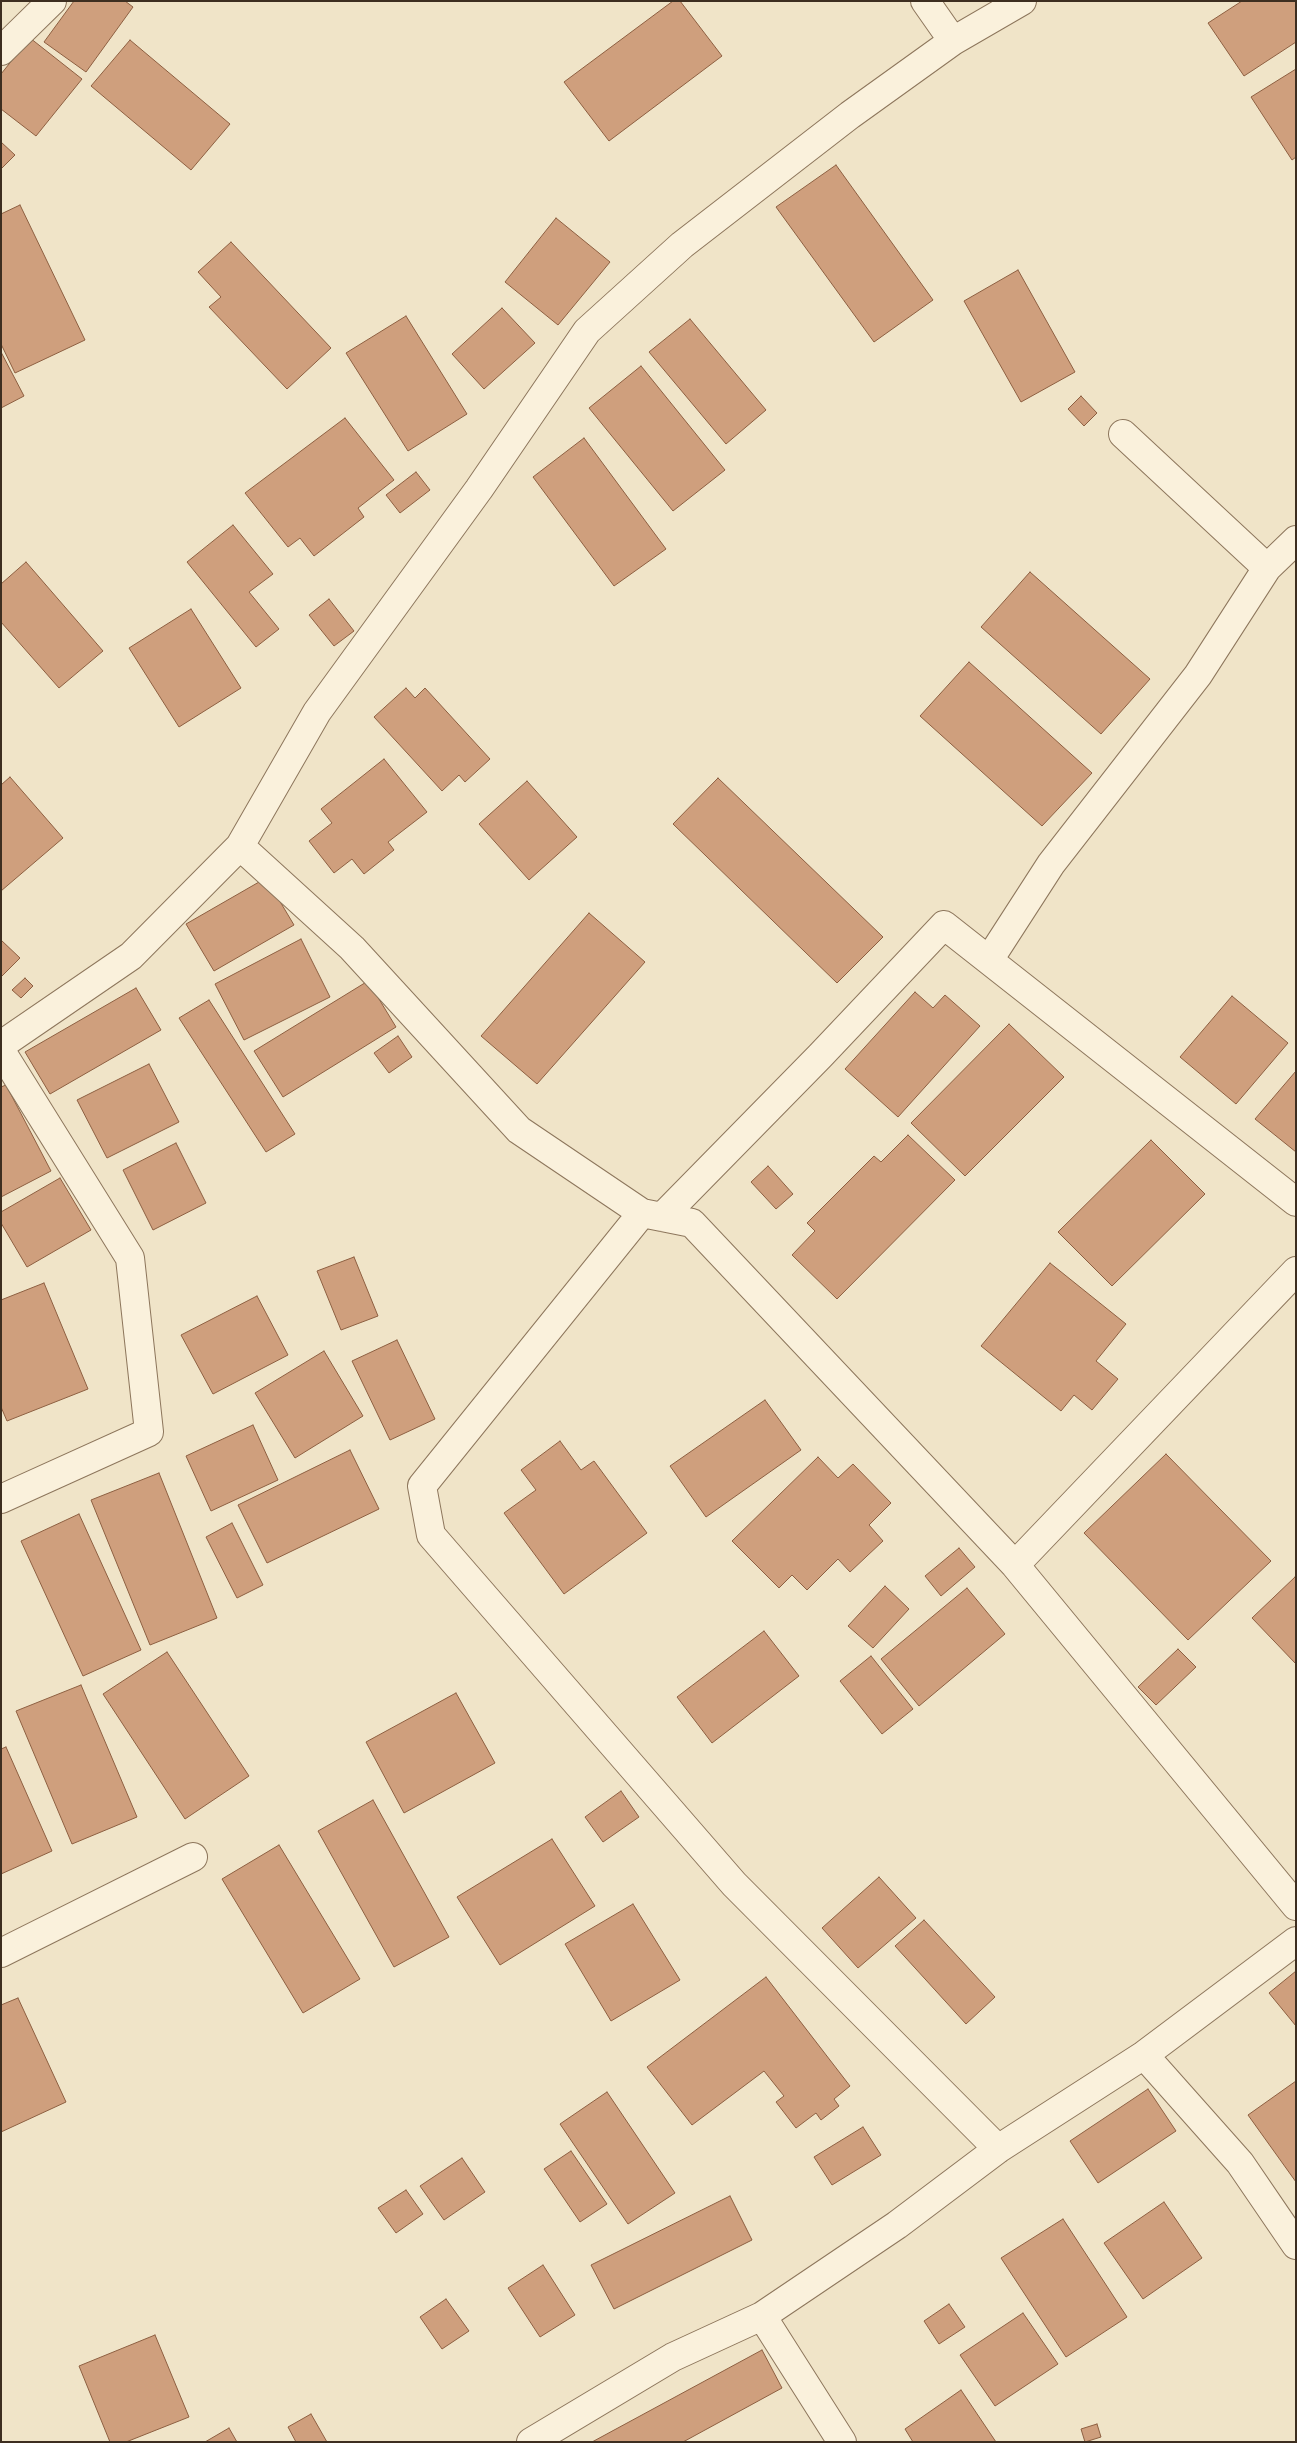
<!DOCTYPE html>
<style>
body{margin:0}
#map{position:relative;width:1297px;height:2443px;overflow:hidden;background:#f0e4c8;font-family:"Source Serif 4",serif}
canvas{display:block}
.frame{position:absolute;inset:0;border:2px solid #3d2e20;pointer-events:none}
</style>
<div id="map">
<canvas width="1297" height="2443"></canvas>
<div class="frame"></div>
</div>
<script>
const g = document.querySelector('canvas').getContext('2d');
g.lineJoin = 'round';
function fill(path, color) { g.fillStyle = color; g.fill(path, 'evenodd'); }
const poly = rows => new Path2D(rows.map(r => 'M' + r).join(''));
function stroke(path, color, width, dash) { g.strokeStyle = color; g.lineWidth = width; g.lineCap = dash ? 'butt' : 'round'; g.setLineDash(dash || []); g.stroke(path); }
const building = poly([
 [74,1,125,1,133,7,86,72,44,42,74,1],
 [673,1,680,1,722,56,609,141,564,82,673,1],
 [1242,1,1296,1,1296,42,1244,76,1208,23,1242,1],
 [30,38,82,79,36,136,1,109,1,74,30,38],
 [130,40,230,124,191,170,91,86,130,40],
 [1296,69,1296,157,1292,160,1251,97,1296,69],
 [1,142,15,155,1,169,1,142],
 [836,165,933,300,874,342,776,207,836,165],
 [20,205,85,340,15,373,1,344,1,214,20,205],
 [556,218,610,262,558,325,505,282,556,218],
 [231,242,331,348,287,389,209,307,221,297,198,272,231,242],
 [1018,270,1075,372,1021,402,964,301,1018,270],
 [502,308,535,343,484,389,452,354,502,308],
 [406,316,467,414,408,451,346,353,406,316],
 [690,319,766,410,726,444,649,352,690,319],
 [1,352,24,396,1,408,1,352],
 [641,366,725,470,673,511,589,408,641,366],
 [1081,396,1097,413,1084,426,1068,409,1081,396],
 [345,418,394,480,358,508,364,517,314,556,300,538,288,547,245,493,345,418],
 [584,438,666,549,614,586,533,477,584,438],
 [416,472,430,490,400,513,386,495,416,472],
 [233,525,273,574,249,592,279,629,256,647,187,562,233,525],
 [26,562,103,651,59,688,1,622,1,584,26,562],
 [1030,572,1150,679,1101,734,981,627,1030,572],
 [329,599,354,631,334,646,309,615,329,599],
 [191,609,241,688,179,727,129,648,191,609],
 [969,662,1092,773,1042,826,920,716,969,662],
 [406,688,415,698,425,688,490,759,465,782,459,775,442,791,374,717,406,688],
 [384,759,427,812,388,842,394,850,364,874,352,859,334,873,309,841,332,823,321,809,384,759],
 [10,777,63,838,1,891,1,785,10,777],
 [718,778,883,937,837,983,673,824,718,778],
 [527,781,577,837,529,880,479,824,527,781],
 [266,878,294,925,214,971,186,924,266,878],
 [589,913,645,962,537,1084,481,1036,589,913],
 [301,939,330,997,244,1040,215,984,301,939],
 [1,940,20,958,1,977,1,940],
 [25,978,33,986,21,998,12,990,25,978],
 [368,981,396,1027,283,1097,254,1051,368,981],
 [136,988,161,1030,50,1094,25,1052,136,988],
 [915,992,933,1008,945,995,980,1026,898,1117,845,1069,915,992],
 [1232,996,1288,1043,1236,1104,1180,1057,1232,996],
 [209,1000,295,1134,266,1152,179,1018,209,1000],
 [1009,1024,1064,1077,965,1176,911,1123,1009,1024],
 [398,1036,412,1057,389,1073,374,1053,398,1036],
 [149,1064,179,1122,107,1158,77,1100,149,1064],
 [1296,1071,1296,1152,1255,1119,1296,1071],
 [6,1085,51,1171,1,1197,1,1087,6,1085],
 [908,1135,955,1180,837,1299,792,1255,815,1231,807,1223,874,1156,881,1162,908,1135],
 [1151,1140,1205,1194,1112,1286,1058,1232,1151,1140],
 [176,1143,206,1203,153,1230,123,1170,176,1143],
 [768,1166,793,1194,776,1209,751,1182,768,1166],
 [60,1178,91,1230,27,1267,1,1223,1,1212,60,1178],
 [354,1257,378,1316,341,1330,317,1271,354,1257],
 [1050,1263,1126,1324,1096,1361,1118,1379,1092,1410,1074,1395,1061,1411,981,1346,1050,1263],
 [44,1283,88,1389,7,1421,1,1407,1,1300,44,1283],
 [257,1296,288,1355,213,1394,181,1335,257,1296],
 [397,1340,435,1419,390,1440,352,1361,397,1340],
 [324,1351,363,1416,295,1458,255,1393,324,1351],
 [765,1400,801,1450,706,1517,670,1466,765,1400],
 [253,1425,278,1480,211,1511,186,1456,253,1425],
 [560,1441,581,1470,594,1461,647,1533,564,1594,504,1513,536,1490,521,1470,560,1441],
 [350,1450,379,1509,267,1563,238,1505,350,1450],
 [1166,1454,1271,1561,1188,1640,1084,1533,1166,1454],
 [818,1457,838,1478,853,1464,891,1503,869,1525,883,1541,850,1572,838,1559,807,1590,792,1575,779,1588,732,1541,818,1457],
 [159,1473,217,1618,150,1645,91,1500,159,1473],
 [79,1514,141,1650,83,1676,21,1541,79,1514],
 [232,1523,263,1585,237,1598,206,1537,232,1523],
 [959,1548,975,1567,941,1596,925,1576,959,1548],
 [1295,1577,1296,1579,1296,1664,1252,1618,1295,1577],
 [885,1586,909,1609,873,1648,848,1626,885,1586],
 [967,1588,1005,1634,919,1706,881,1659,967,1588],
 [764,1631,799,1676,712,1743,677,1697,764,1631],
 [1178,1649,1196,1667,1156,1705,1138,1687,1178,1649],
 [167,1652,249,1776,185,1819,103,1694,167,1652],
 [871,1656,913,1709,882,1734,840,1681,871,1656],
 [81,1685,137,1817,72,1844,16,1711,81,1685],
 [456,1693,495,1763,404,1813,366,1742,456,1693],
 [6,1747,52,1851,1,1874,1,1749,6,1747],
 [621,1791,639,1817,603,1842,585,1817,621,1791],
 [373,1800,449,1937,394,1967,318,1831,373,1800],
 [552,1839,595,1906,500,1965,457,1897,552,1839],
 [279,1845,360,1979,303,2013,222,1879,279,1845],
 [879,1877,916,1918,858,1968,822,1928,879,1877],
 [633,1904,680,1980,611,2021,565,1944,633,1904],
 [924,1920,995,1997,966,2024,895,1946,924,1920],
 [1296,1971,1296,2026,1269,1993,1296,1971],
 [766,1977,850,2086,834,2099,839,2106,821,2120,816,2113,796,2128,776,2102,784,2096,764,2071,692,2125,647,2067,766,1977],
 [18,1998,66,2102,1,2132,1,2005,18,1998],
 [1296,2081,1296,2182,1248,2115,1296,2081],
 [1148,2089,1176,2131,1098,2183,1070,2141,1148,2089],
 [607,2092,675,2193,628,2224,560,2124,607,2092],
 [863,2127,881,2155,832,2185,814,2157,863,2127],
 [571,2151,607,2204,580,2222,544,2169,571,2151],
 [462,2158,485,2192,444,2220,420,2186,462,2158],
 [406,2190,423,2214,396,2233,378,2208,406,2190],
 [730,2196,752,2240,614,2309,591,2265,730,2196],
 [1164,2202,1202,2258,1143,2299,1104,2243,1164,2202],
 [1063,2219,1127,2317,1066,2357,1001,2258,1063,2219],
 [543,2265,575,2315,540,2337,508,2288,543,2265],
 [446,2299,469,2331,442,2349,420,2317,446,2299],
 [949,2304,965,2327,939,2344,924,2321,949,2304],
 [1023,2313,1058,2364,995,2406,960,2355,1023,2313],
 [155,2335,189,2417,126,2442,110,2442,79,2366,155,2335],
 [762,2350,782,2388,683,2442,592,2442,762,2350],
 [961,2390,996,2442,913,2442,905,2429,961,2390],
 [311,2414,327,2442,296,2442,288,2427,311,2414],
 [1097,2424,1101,2437,1085,2442,1081,2429,1097,2424],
 [229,2428,237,2442,205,2442,229,2428]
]);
const street = poly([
 [925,1,953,41],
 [1,51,52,1],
 [1123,434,1267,568],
 [240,846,317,712,479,489,587,331,682,245,850,115,953,41,1022,1],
 [989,960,1051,864,1198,675,1267,568,1296,540],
 [1,1045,131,956,240,846,352,948,519,1130,642,1213,692,1223,1015,1565,1296,1906],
 [1,1051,130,1258,149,1432,1,1499],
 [642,1213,422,1486,431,1535,734,1884,998,2149],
 [662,1217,820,1056,944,925,1296,1202],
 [1015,1565,1296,1271],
 [1,1953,193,1857],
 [1144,2055,1240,2163,1296,2245],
 [762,2316,842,2442],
 [531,2442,673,2357,762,2316,897,2225,998,2149,1144,2055,1296,1941]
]);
fill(building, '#cf9f7d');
stroke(building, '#8d5f41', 1);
stroke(street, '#8d765c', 30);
stroke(street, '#faf1dc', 28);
</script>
